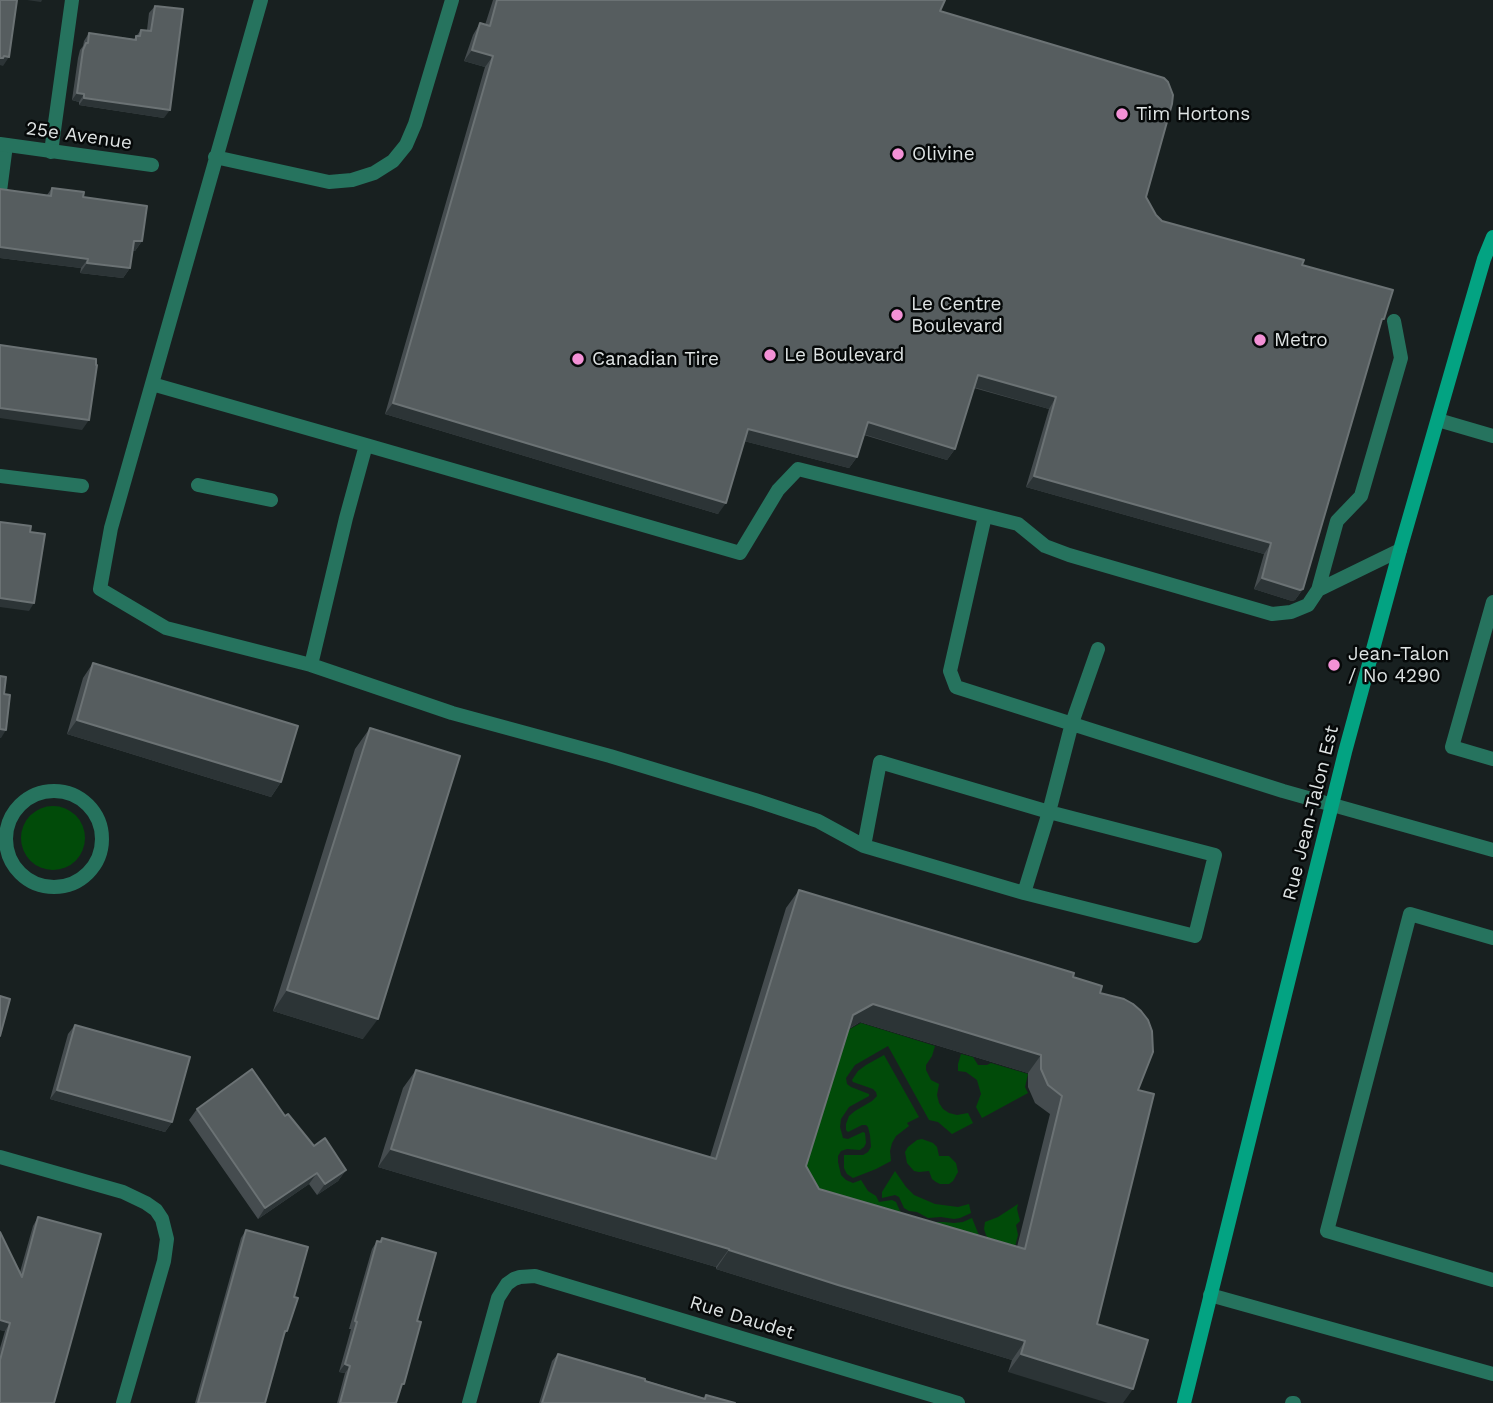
<!DOCTYPE html>
<style>
body{margin:0}
canvas{display:block;background:#182020}
</style>
<canvas width="1493" height="1403"></canvas>
<script>
const g = document.querySelector('canvas').getContext('2d');
g.lineJoin = 'round';
function fill(path, color) { g.fillStyle = color; g.fill(path, 'evenodd'); }
const poly = rows => new Path2D(rows.map(r => 'M' + r).join(''));
function stroke(path, color, width, dash) { g.strokeStyle = color; g.lineWidth = width; g.lineCap = dash ? 'butt' : 'round'; g.setLineDash(dash || []); g.stroke(path); }
function drawText(font, color, halo, rows, align = 'center') {
  g.font = font + ' "Work Sans",sans-serif'; g.lineWidth = 5; g.setLineDash([]); g.textBaseline = 'middle'; g.strokeStyle = halo; g.fillStyle = color; for (const [text, x, y, turn = 0] of rows) {
    g.save(); g.translate(x, y); g.rotate((+turn || 0) * Math.PI / 180); g.textAlign = isNaN(turn) ? turn : align; if (halo) g.strokeText(text, 0, 0); g.fillText(text, 0, 0); g.restore();
  }
}
const green = poly([
 '21 838a32 32 0 1 1 64 0a32 32 0 1 1-64 0Z',
 [861,1023,935,1046,932,1056,926,1065,926,1070,931,1080,939,1084,937,1095,939,1103,943,1109,949,1113,957,1115,968,1113,973,1123,952,1134,938,1122,929,1120,888,1046,855,1065,846,1078,847,1084,851,1087,869,1094,869,1096,849,1107,841,1119,840,1127,843,1138,848,1139,863,1132,865,1133,866,1143,864,1147,860,1150,847,1149,841,1151,838,1156,838,1162,841,1175,846,1180,853,1183,861,1180,868,1191,876,1196,879,1202,892,1200,896,1202,900,1211,903,1214,917,1217,923,1222,944,1222,954,1223,963,1222,972,1218,980,1238,988,1249,988,1259,808,1205,795,1184,841,1034],
 [961,1054,973,1057,978,1065,987,1065,991,1063,1028,1074,1025,1087,1028,1093,982,1118,976,1107,981,1094,977,1080,966,1072,958,1071,958,1064],
 [884,1055,919,1117,907,1123,909,1126,896,1136,892,1143,890,1151,891,1161,876,1169,853,1178,847,1174,844,1168,844,1155,863,1155,868,1152,871,1147,870,1135,868,1127,866,1125,862,1125,848,1132,846,1130,846,1124,849,1116,855,1111,872,1101,877,1096,876,1092,873,1089,853,1082,852,1080,858,1071,866,1065],
 [922,1139,933,1143,937,1147,939,1156,949,1156,956,1163,958,1172,953,1181,949,1184,940,1184,936,1182,932,1179,929,1171,919,1172,914,1171,907,1163,905,1152,908,1147,917,1140],
 [895,1171,906,1187,914,1195,935,1204,958,1207,969,1204,971,1213,960,1218,954,1219,941,1217,928,1218,917,1212,909,1211,904,1208,899,1197,895,1195,882,1198,882,1192],
 [1018,1204,1017,1209,1020,1221,1016,1225,1018,1235,1011,1262,990,1241,986,1235,984,1229,985,1222,998,1217]
]);
const service = poly([
 [261,0,111,528,100,589,166,628,311,665],
 [51,152,72,0],
 [215,157,329,182,352,180,374,173,393,161,406,145,415,124,452,0],
 [0,191,6,145],
 [152,384,366,445],
 [1438,420,1493,436],
 [198,485,271,500],
 [985,516,950,671,956,687,1283,791,1493,850],
 [1318,590,1400,550],
 [1493,602,1452,747,1493,759],
 [1098,649,1072,723,1049,812,1024,893,864,846,818,821,755,800,610,756,452,713,311,665,346,518,366,445,740,553,778,490,798,469,1018,524,1045,546,1069,555,1272,614,1291,612,1308,605,1318,590,1337,521,1361,496,1401,358,1394,321],
 [864,846,880,762,1049,812,1215,855,1195,936,1024,893],
 [1493,938,1410,914,1327,1231,1493,1280],
 [1210,1295,1493,1374],
 [1292,1403,1294,1403]
]);
const minor = poly([
 [0,144,152,165],
 [0,476,82,486],
 '6 839a48 48 0 1 1 96 0a48 48 0 1 1-96 0Z',
 [0,1157,123,1192,146,1203,156,1210,162,1219,167,1239,164,1261,123,1403],
 [469,1403,498,1298,507,1284,514,1279,520,1277,535,1276,958,1403]
]);
const secondary = poly([
 [1184,1403,1345,752,1400,550,1461,338,1484,259,1493,237]
]);
const wall = poly([
 [493,0,945,0,940,11,1146,197,1156,215,1162,221,1302,265,1380,325,1303,589,1295,600,1292,601,1254,589,1264,554,1026,487,1049,409,974,388,955,449,947,460,864,435,857,457,849,468,744,441,718,514,385,414,485,67,464,61,473,35,480,23,485,25],
 [155,6,164,118,79,105,79,102,72,100,78,58,80,50,83,46,84,41,89,33,134,39,141,30,147,30,149,13],
 [52,188,83,197,142,241,135,251,132,251,130,268,123,278,80,273,81,268,0,258,0,189,47,195],
 [93,663,281,782,271,797,67,734,83,678],
 [370,728,363,1039,273,1011,355,749],
 [799,890,1073,977,1100,993,1138,1090,1097,1324,1008,1372,1012,1360,825,1303,716,1269,716,1267,378,1167,403,1088,416,1070,710,1157,786,908],
 [860,1022,1028,1073,1028,1087,1035,1103,1050,1114,1017,1247,819,1189,806,1166,849,1029],
 [75,1025,172,1122,165,1132,50,1099,68,1034],
 [197,1109,285,1116,314,1146,346,1170,338,1181,317,1195,309,1184,258,1219,189,1120],
 [38,1217,0,1403,0,1348,5,1331,0,1330,0,1232,20,1272,33,1226],
 [246,1230,294,1297,287,1331,284,1335,265,1403,195,1403,241,1238],
 [382,1238,417,1321,400,1391,396,1403,337,1403,345,1373,339,1372,351,1329,349,1329,372,1249,377,1241,379,1242],
 [558,1354,704,1398,706,1395,735,1403,539,1403,552,1361]
]);
const shadedWall = poly([
 [27,0,42,0,41,2],
 [472,50,493,56,485,67,464,61],
 [4,56,9,57,3,66,0,65,0,58],
 [77,93,84,94,79,102,72,100],
 [84,98,170,110,164,118,79,105],
 [134,241,142,241,135,251,127,250],
 [0,247,88,259,81,268,0,258],
 [87,263,130,268,123,278,80,273],
 [978,375,1056,397,1049,409,970,386],
 [393,403,726,503,718,514,385,414],
 [0,408,21,410,89,420,82,430,0,418],
 [868,422,955,449,947,460,860,433],
 [748,429,857,457,849,468,740,440],
 [1034,476,1271,543,1264,554,1026,487],
 [1262,578,1303,589,1295,600,1292,601,1254,589],
 [0,598,34,603,29,611,0,607],
 [77,720,281,782,271,797,67,734],
 [0,729,6,730,1,738,0,738],
 [287,990,378,1019,363,1039,273,1011],
 [873,1004,1041,1055,1028,1073,860,1022,840,1034,853,1015],
 [57,1090,172,1122,165,1132,50,1099],
 [391,1149,531,1190,729,1249,716,1267,378,1167],
 [346,1170,338,1181,317,1195,325,1184],
 [317,1173,309,1184,258,1219,265,1208],
 [729,1250,1025,1341,1012,1360,825,1303,716,1269],
 [0,1320,10,1323,5,1331,0,1330],
 [1021,1354,1133,1389,1123,1403,1108,1403,1008,1372],
 [345,1364,350,1366,345,1373,339,1372]
]);
const building = poly([
 [0,0,17,0,9,57,4,56,3,58,0,58,0,0],
 [497,0,945,0,940,11,1164,78,1168,82,1173,95,1172,104,1146,197,1156,215,1162,221,1304,260,1302,265,1393,290,1384,319,1382,319,1303,589,1300,590,1262,578,1271,543,1034,476,1056,397,978,375,955,449,868,422,857,457,748,429,726,503,393,403,493,56,472,50,480,23,490,26,497,0],
 [155,6,183,9,170,110,84,98,84,94,77,93,83,50,86,43,88,43,89,33,136,40,136,36,140,36,141,30,151,31,155,6],
 [52,188,84,192,83,197,147,206,142,241,134,241,130,268,87,263,88,259,0,247,0,189,51,196,52,188],
 [0,345,96,359,96,365,97,365,89,420,0,408,0,345],
 [0,522,31,526,30,532,45,534,34,603,0,598,0,522],
 [93,663,298,726,281,782,77,720,93,663],
 [0,676,6,677,4,694,10,695,6,730,0,729,0,676],
 [370,728,460,756,378,1019,287,990,370,728],
 [799,890,1074,973,1073,977,1102,986,1100,993,1124,999,1133,1004,1141,1011,1148,1020,1152,1031,1153,1052,1138,1090,1154,1094,1097,1324,1148,1340,1133,1389,1021,1354,1025,1341,838,1285,729,1250,729,1249,391,1149,416,1070,716,1159,799,890],
 [873,1004,1041,1055,1041,1069,1048,1085,1062,1096,1025,1249,819,1189,806,1166,853,1015,873,1004],
 [0,996,10,999,0,1036,0,996],
 [75,1025,190,1057,172,1122,57,1090,75,1025],
 [252,1069,285,1116,288,1114,314,1146,325,1138,346,1170,325,1184,317,1173,265,1208,197,1109,252,1069],
 [38,1217,101,1234,54,1403,0,1403,0,1360,10,1323,0,1320,0,1232,22,1277,38,1217],
 [246,1230,308,1247,294,1297,298,1298,287,1331,285,1331,265,1403,198,1403,246,1230],
 [382,1238,436,1253,417,1321,421,1322,404,1384,402,1384,396,1403,340,1403,350,1366,345,1364,357,1322,355,1321,377,1241,381,1242,382,1238],
 [558,1354,645,1379,645,1381,705,1399,706,1395,735,1403,542,1403,558,1354]
]);
const markers = [
 [1122,114,7,"#f391d6"],
 [898,154,7,"#f391d6"],
 [897,315,7,"#f391d6"],
 [1260,340,7,"#f391d6"],
 [770,355,7,"#f391d6"],
 [578,359,7,"#f391d6"],
 [1334,665,7,"#f391d6"]
];
const poiNames = [
 ["Tim Hortons",1136,114],
 ["Olivine",912,154],
 ["Le Centre",911,304],
 ["Boulevard",911,326],
 ["Metro",1274,340],
 ["Le Boulevard",784,355],
 ["Canadian Tire",592,359],
 ["Jean-Talon",1348,654],
 ["/ No 4290",1348,676]
];
const streetNames = [
 ["25e Avenue",79,136,8],
 ["Rue Jean-Talon Est",1311,813,-76],
 ["Rue Daudet",742,1318,17]
];
fill(green, '#014b09');
stroke(service, '#26735e', 14);
stroke(minor, '#26735e', 14);
stroke(secondary, '#03a382', 14);
fill(wall, '#454c4f');
fill(shadedWall, '#2c3436');
fill(building, '#565d5f');
stroke(building, '#6b7274', 2);
for (const [x, y, r, color] of markers) { const dot = new Path2D(); dot.arc(x, y, r, 0, 2 * Math.PI); g.fillStyle = color; g.fill(dot); stroke(dot, '#060909', 2.5); }
drawText('19px', '#dee3e3', '#060909', poiNames, 'left');
drawText('19px', '#dee3e3', '#060909', streetNames);
</script>
